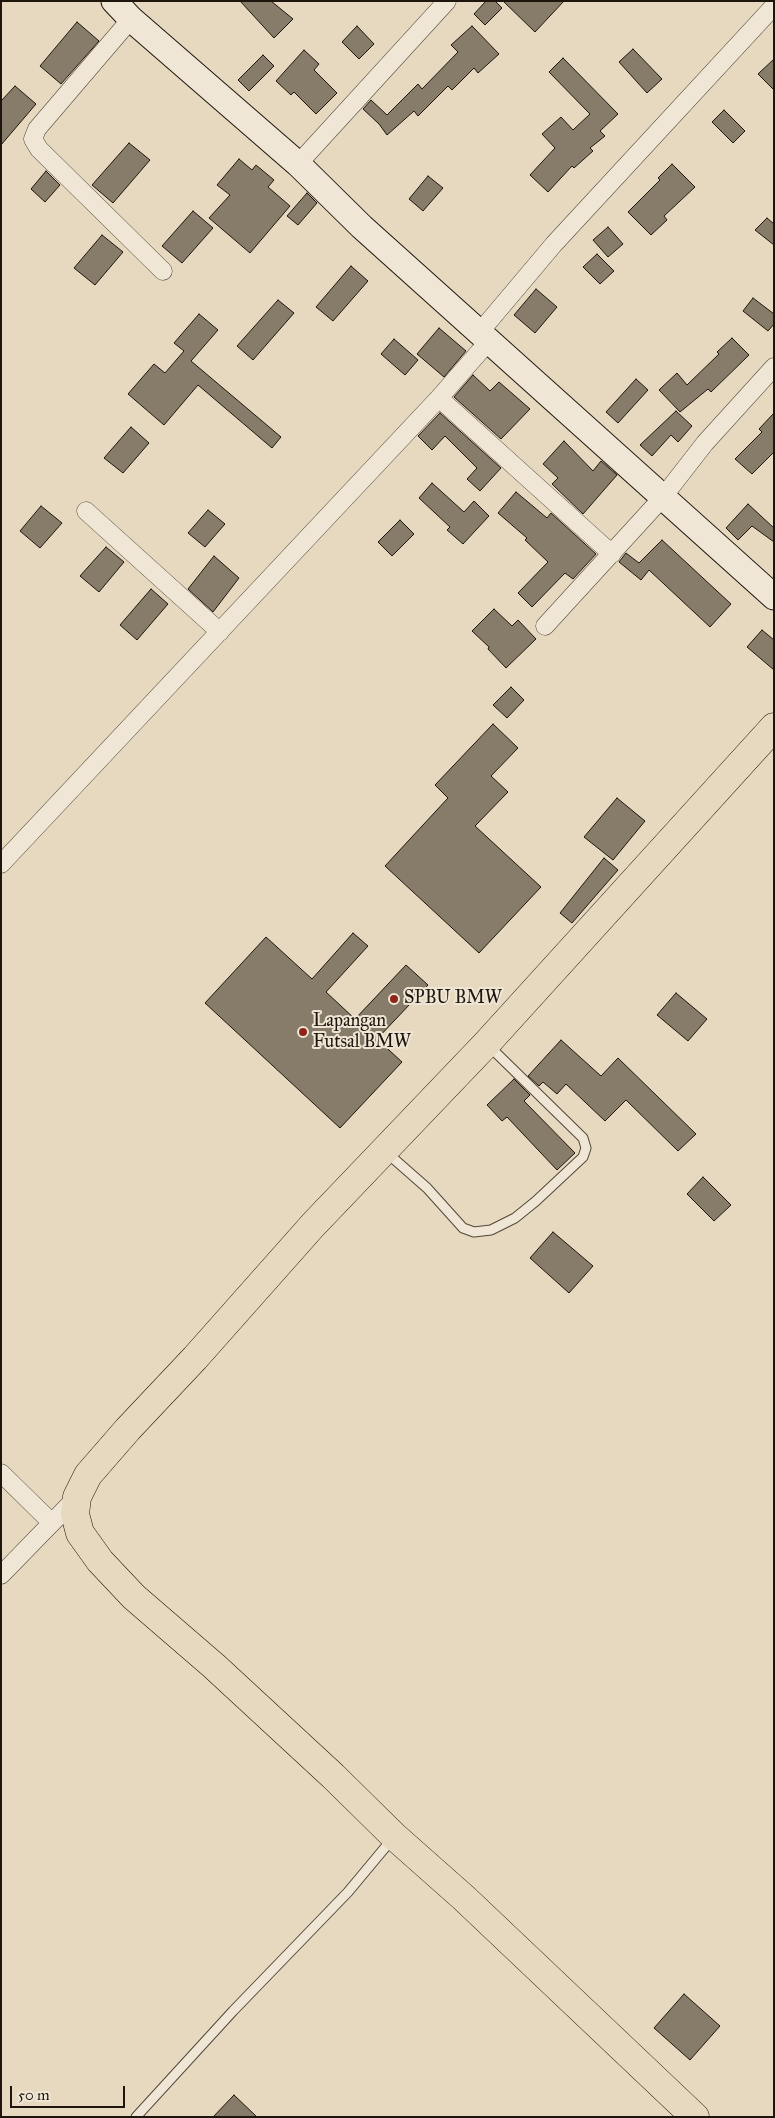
<!DOCTYPE html>
<style>
body{margin:0}
#map{position:relative;width:775px;height:2118px;overflow:hidden;background:#e7d9bf;font-family:"IM FELL Great Primer",serif}
canvas{display:block}
.frame{position:absolute;inset:0;border:2px solid #1e160d;pointer-events:none}
.scale{position:absolute;left:10px;top:2086px;width:115px;height:22px;box-sizing:border-box;border:2px solid #1e160d;border-top:0;padding-left:6px;font-size:15px;line-height:18px;white-space:nowrap;color:#1e160d;-webkit-text-stroke:4px #efe6d5;paint-order:stroke}
</style>
<div id="map">
<canvas width="775" height="2118"></canvas>
<div class="frame"></div>
<div class="scale">50 m</div>
</div>
<script>
const g = document.querySelector('canvas').getContext('2d');
g.lineJoin = 'round';
function fill(path, color) { g.fillStyle = color; g.fill(path, 'evenodd'); }
const poly = rows => new Path2D(rows.map(r => 'M' + r).join(''));
function stroke(path, color, width, dash) { g.strokeStyle = color; g.lineWidth = width; g.lineCap = dash ? 'butt' : 'round'; g.setLineDash(dash || []); g.stroke(path); }
function drawText(font, color, halo, rows, align = 'center') {
  g.font = font + ' "IM FELL Great Primer",serif'; g.lineWidth = 4; g.setLineDash([]); g.textBaseline = 'middle'; g.strokeStyle = halo; g.fillStyle = color; for (const [text, x, y, turn = 0] of rows) {
    g.save(); g.translate(x, y); g.rotate((+turn || 0) * Math.PI / 180); g.textAlign = isNaN(turn) ? turn : align; if (halo) g.strokeText(text, 0, 0); g.fillText(text, 0, 0); g.restore();
  }
}
const building = poly([
 [240,1,271,1,293,19,274,38,240,1],
 [486,1,495,1,502,8,485,25,474,14,486,1],
 [503,1,564,1,535,32,503,1],
 [77,22,99,41,61,84,40,66,77,22],
 [357,26,374,44,359,59,342,42,357,26],
 [472,26,499,54,478,73,474,68,452,90,448,86,418,116,414,111,387,135,379,124,363,109,371,100,387,115,418,84,422,89,458,52,451,45,472,26],
 [633,49,662,79,647,93,619,62,633,49],
 [304,50,319,64,314,70,337,93,316,114,294,92,291,95,276,81,304,50],
 [263,55,274,66,249,91,238,80,263,55],
 [563,58,618,114,600,131,605,136,590,148,593,151,574,168,572,166,548,192,530,175,555,148,542,134,561,117,573,130,590,114,549,72,563,58],
 [774,59,774,90,758,74,774,59],
 [15,86,36,104,1,145,1,101,15,86],
 [724,110,745,131,733,143,712,122,724,110],
 [129,143,150,160,113,203,92,185,129,143],
 [239,159,252,170,256,165,274,180,268,187,290,206,250,253,209,218,230,195,217,185,239,159],
 [672,164,695,187,664,216,667,220,651,235,628,212,660,180,658,178,672,164],
 [46,171,60,185,45,202,31,189,46,171],
 [428,176,443,188,423,211,409,199,428,176],
 [307,193,317,203,298,225,287,216,307,193],
 [193,211,213,228,182,263,162,246,193,211],
 [767,218,774,224,774,245,755,230,767,218],
 [608,227,623,244,608,257,593,240,608,227],
 [102,235,123,252,95,285,74,268,102,235],
 [597,254,614,271,600,284,583,267,597,254],
 [351,266,368,281,333,321,316,307,351,266],
 [536,289,557,307,535,333,514,315,536,289],
 [753,298,774,314,774,324,768,331,743,311,753,298],
 [278,300,294,313,253,360,237,346,278,300],
 [199,314,218,330,191,361,281,437,272,448,198,385,164,425,128,394,154,364,165,373,184,351,174,343,199,314],
 [439,328,466,351,444,377,417,354,439,328],
 [732,338,749,355,711,392,708,389,680,412,659,390,677,373,687,385,719,354,717,352,732,338],
 [394,339,418,360,405,375,381,354,394,339],
 [473,375,490,391,499,382,530,409,501,439,454,397,473,375],
 [636,379,648,390,618,423,606,412,636,379],
 [676,411,692,426,678,442,671,435,652,456,640,445,676,411],
 [440,413,501,468,480,491,467,479,477,468,445,436,432,450,418,436,440,413],
 [774,413,774,452,752,474,735,459,762,432,759,429,774,413],
 [131,427,149,443,123,473,104,458,131,427],
 [564,441,593,471,601,461,617,475,583,514,552,484,558,478,543,464,564,441],
 [432,483,464,512,474,501,489,516,463,544,447,530,450,527,419,498,432,483],
 [516,492,547,518,551,513,596,554,573,579,565,573,532,607,518,593,548,562,525,540,527,538,498,513,516,492],
 [748,504,774,528,774,542,752,526,738,540,726,528,748,504],
 [41,506,62,523,40,548,20,531,41,506],
 [208,510,225,524,205,547,188,533,208,510],
 [400,520,414,534,392,556,378,542,400,520],
 [662,540,731,604,710,627,649,570,641,580,619,562,626,553,639,563,662,540],
 [106,547,124,562,99,592,80,576,106,547],
 [214,556,239,578,213,612,188,589,214,556],
 [151,589,168,604,137,640,120,625,151,589],
 [494,609,512,626,518,620,536,639,506,668,488,649,489,647,472,631,494,609],
 [762,630,774,640,774,670,747,647,762,630],
 [511,687,524,700,507,718,493,705,511,687],
 [493,724,518,748,491,776,508,792,475,826,541,887,479,953,385,866,448,798,435,785,493,724],
 [617,798,645,821,613,860,584,837,617,798],
 [604,858,618,870,572,923,560,913,604,858],
 [353,933,368,946,326,992,355,1019,406,965,428,985,377,1039,402,1062,340,1128,205,1003,266,937,312,979,353,933],
 [676,993,707,1019,688,1041,657,1015,676,993],
 [561,1040,601,1076,618,1058,696,1134,678,1151,626,1100,605,1121,566,1084,557,1094,543,1082,539,1086,528,1076,561,1040],
 [514,1079,530,1095,524,1101,575,1153,557,1170,507,1117,502,1121,487,1105,514,1079],
 [703,1177,731,1205,714,1221,687,1194,703,1177],
 [553,1232,593,1266,569,1293,530,1258,553,1232],
 [684,1994,720,2026,690,2060,654,2028,684,1994],
 [234,2095,257,2117,213,2117,234,2095]
]);
const lane = poly([
 [386,1152,427,1188,463,1228,474,1232,491,1230,515,1218,536,1201,583,1157,586,1148,583,1138,488,1045],
 [136,2117,233,2011,348,1892,393,1838]
]);
const street = poly([
 [131,19,37,129,33,139,39,149,163,271],
 [298,164,447,1],
 [479,333,554,244,774,6],
 [439,398,612,554],
 [86,511,220,632],
 [545,626,663,497,705,443,774,367],
 [1,864,439,398,488,342],
 [1,1473,52,1523],
 [1,1575,77,1497]
]);
const secondary = poly([
 [114,1,131,19,298,164,362,227,774,597]
]);
const highway = poly([
 [695,2117,464,1898,394,1836,333,1776,214,1666,134,1597,100,1561,80,1533,75,1514,77,1497,88,1475,128,1429,195,1358,313,1225,487,1043,774,727]
]);
const markers = [
 [394,999,5,"#8f2418"],
 [303,1032,5,"#8f2418"]
];
const poiNames = [
 ["SPBU BMW",404,999],
 ["Lapangan",313,1022],
 ["Futsal BMW",313,1043]
];
fill(building, '#877b6a');
stroke(building, '#1e160d', 1);
stroke(lane, '#50473a', 11);
stroke(street, '#50473a', 19);
stroke(secondary, '#1e160d', 27);
stroke(highway, '#1e160d', 29);
stroke(lane, '#efe6d5', 9);
stroke(street, '#efe6d5', 18);
stroke(secondary, '#efe6d5', 25);
stroke(highway, '#e7d9bf', 28);
for (const [x, y, r, color] of markers) { const dot = new Path2D(); dot.arc(x, y, r, 0, 2 * Math.PI); g.fillStyle = color; g.fill(dot); stroke(dot, '#efe6d5', 2); }
drawText('18px', '#1e160d', '#efe6d5', poiNames, 'left');
</script>
